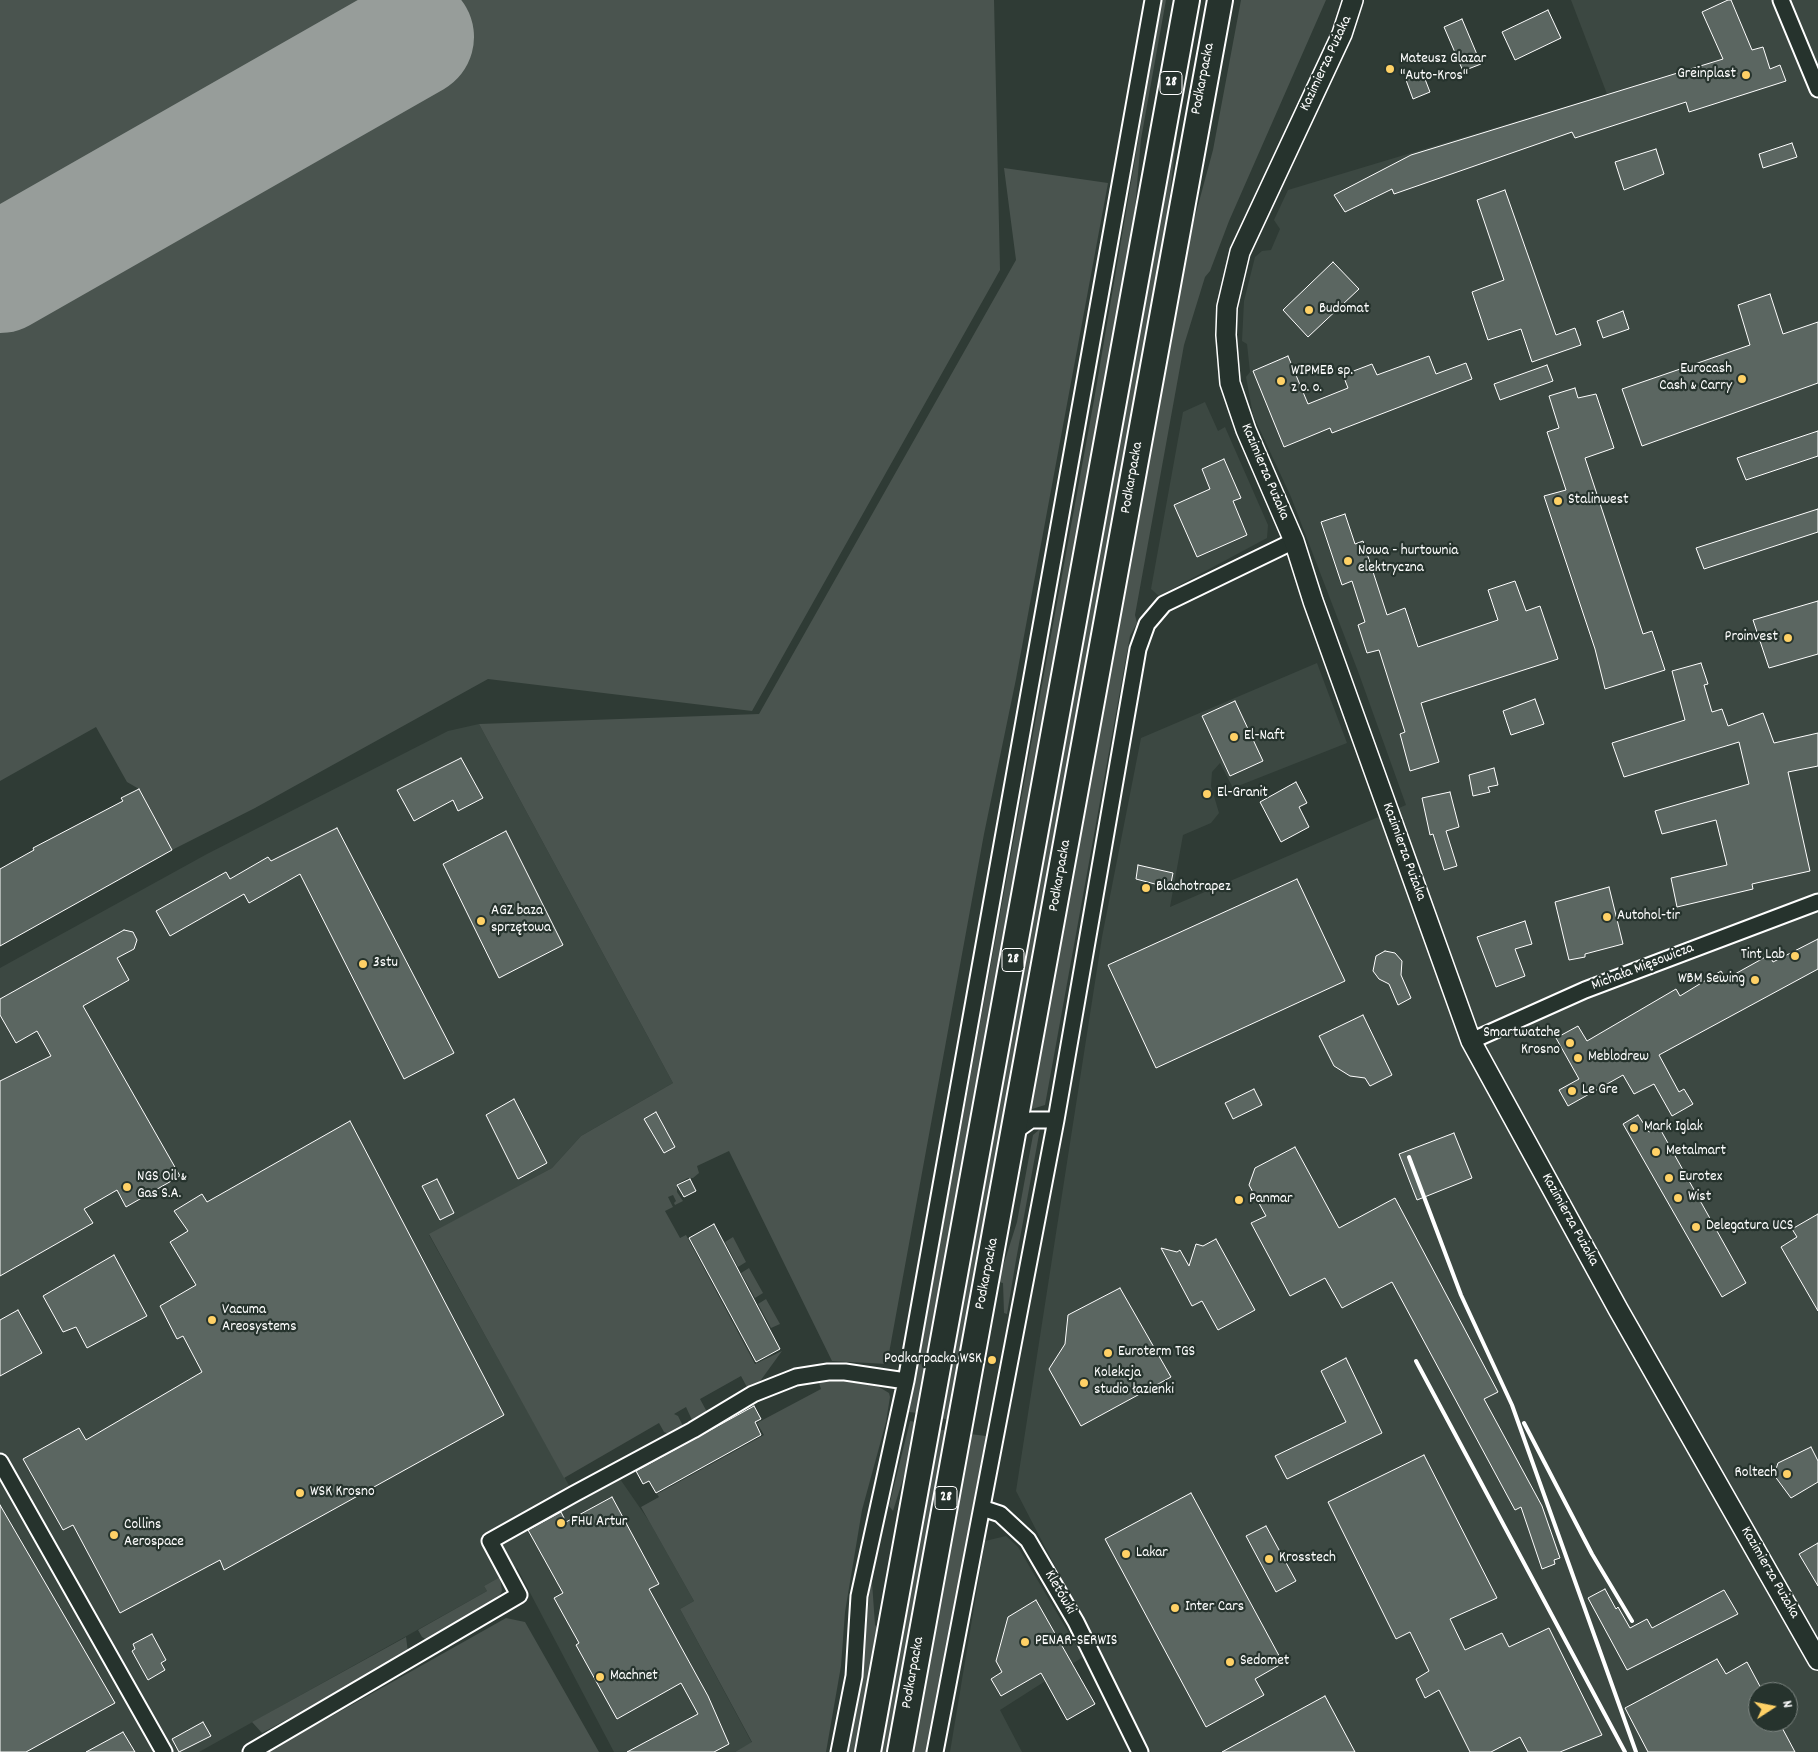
<!DOCTYPE html>
<meta charset="utf-8">
<style>
body{margin:0}
#map{position:relative;width:1818px;height:1752px;overflow:hidden;background:#2f3b35;font-family:Dekko,sans-serif}
canvas{display:block}
.north{position:absolute;left:1748px;top:1682px;width:50px;height:50px;box-sizing:border-box;background:#26332d;border:1px solid #7d8581;border-radius:50%;rotate:79deg;font-size:14px;font-weight:700;line-height:20px;text-align:center;color:#fff}
.north::after{content:'';display:block;margin:auto;width:18px;height:22px;background:#ffd166;clip-path:polygon(50% 0,100% 100%,50% 72%,0 100%)}
</style>
<div id="map">
<canvas width="1818" height="1752"></canvas>
<div class="north">N</div>
</div>
<script>
const g = document.querySelector('canvas').getContext('2d');
g.lineJoin = 'round';
function fill(path, color) { g.fillStyle = color; g.fill(path, 'evenodd'); }
const poly = rows => new Path2D(rows.map(r => 'M' + r).join(''));
function stroke(path, color, width, dash) { g.strokeStyle = color; g.lineWidth = width; g.lineCap = dash ? 'butt' : 'round'; g.setLineDash(dash || []); g.stroke(path); }
function drawText(font, color, halo, rows, align = 'center') {
  g.font = font + ' Dekko,sans-serif'; g.lineWidth = 4.5; g.setLineDash([]); g.textBaseline = 'middle'; g.strokeStyle = halo; g.fillStyle = color; for (const [text, x, y, turn = 0] of rows) {
    g.save(); g.translate(x, y); g.rotate((+turn || 0) * Math.PI / 180); g.textAlign = isNaN(turn) ? turn : align; if (halo) g.strokeText(text, 0, 0); g.fillText(text, 0, 0); g.restore();
  }
}
const built = poly([
 [1571,0,1818,0,1818,1752,1151,1752,1016,1491,1102,937,1141,738,1317,663,1347,743,1233,788,1220,763,1212,772,1211,786,1219,813,1211,823,1183,835,1170,907,1406,805,1359,674,1291,497,1253,415,1246,377,1250,372,1247,344,1242,341,1244,301,1255,257,1262,251,1271,250,1280,229,1274,220,1288,190,1607,94],
 [1758,1692,1788,1692,1788,1722,1758,1722],
 [1205,402,1218,431,1225,427,1268,525,1267,538,1159,596,1151,589,1183,412],
 [479,724,673,1083,581,1136,552,1168,429,1235,576,1498,618,1476,649,1521,694,1601,680,1609,752,1743,735,1752,614,1752,517,1568,484,1586,487,1591,199,1752,0,1752,0,968,207,854,448,731],
 [1006,1536,1018,1547,1083,1657,1000,1710,1022,1752,950,1752,985,1541]
]);
const green = poly([
 [0,0,994,0,1000,270,752,711,488,679,255,808,172,850,139,789,127,782,96,727,0,781],
 [1162,0,1166,0,1141,139,1132,243,918,1413,909,1412,1094,400],
 [1241,0,1326,0,1229,221,1210,271,1205,277,1184,345,1135,615,1137,623,1130,636,1045,1105,1029,1110,1187,246,1213,150],
 [1173,133,1177,134,1162,261,1160,262,1149,320,949,1420,940,1418,1152,260,1150,258],
 [1004,168,1108,183,1016,679,984,834,887,1364,832,1361,729,1151,697,1166,699,1173,693,1178,688,1178,677,1184,677,1192,683,1201,675,1205,674,1203,676,1201,673,1195,668,1197,673,1207,665,1211,680,1238,686,1235,755,1364,782,1351,758,1384,748,1389,741,1376,700,1399,707,1412,692,1420,686,1407,674,1414,678,1416,683,1426,669,1434,664,1432,659,1423,564,1478,429,1234,552,1168,581,1136,673,1083,479,724,759,714,1016,260],
 [1040,1129,1016,1260,1007,1314,1004,1313,1003,1283,998,1282,1017,1222,1033,1135],
 [733,1237,746,1262,738,1267,725,1242],
 [749,1268,763,1293,755,1298,741,1273],
 [766,1299,780,1324,771,1328,758,1304],
 [837,1379,879,1387,889,1393,890,1397,886,1422,862,1510,845,1612,841,1666,826,1752,735,1752,752,1742,680,1609,694,1601,641,1507,659,1497,657,1494,764,1435,757,1423,821,1389,818,1380],
 [910,1421,916,1422,909,1460,893,1511,889,1506],
 [938,1429,948,1431,889,1752,879,1752],
 [970,1434,986,1436,927,1752,912,1752],
 [886,1495,872,1582,875,1625,878,1629,856,1752,847,1752,862,1661,872,1572],
 [500,1577,502,1591,497,1600,429,1641,422,1637,418,1630,487,1591,484,1586],
 [506,1618,525,1622,599,1752,268,1752],
 [406,1637,408,1652,332,1695,262,1733,252,1722]
]);
const runway = poly([
 [0,273,414,37]
]);
const building = poly([
 [1728,0,1731,0,1752,50,1763,47,1770,69,1780,65,1786,81,1689,112,1686,102,1575,138,1572,132,1394,194,1392,189,1345,212,1334,195,1411,155,1723,59,1702,12,1728,0],
 [1548,10,1561,38,1515,60,1502,32,1548,10],
 [1462,19,1481,64,1463,71,1444,27,1462,19],
 [1423,74,1430,92,1413,99,1406,80,1423,74],
 [1792,143,1797,157,1763,168,1759,154,1792,143],
 [1656,149,1664,174,1624,190,1615,162,1656,149],
 [1505,190,1556,335,1575,328,1581,345,1532,362,1521,329,1488,340,1472,292,1504,280,1477,200,1505,190],
 [1333,262,1359,289,1308,337,1283,310,1333,262],
 [1770,294,1783,334,1818,322,1818,383,1642,446,1622,389,1750,345,1738,305,1770,294],
 [1623,311,1629,329,1603,338,1597,321,1623,311],
 [1288,356,1308,404,1348,388,1343,375,1372,364,1377,375,1429,356,1436,374,1466,363,1472,379,1332,433,1330,428,1284,447,1253,371,1288,356],
 [1547,365,1553,381,1500,400,1494,384,1547,365],
 [1575,388,1578,398,1596,394,1614,448,1585,458,1643,634,1652,631,1665,670,1605,689,1595,649,1544,496,1566,490,1547,432,1559,428,1549,396,1575,388],
 [1818,431,1818,456,1746,480,1737,458,1818,431],
 [1224,459,1241,498,1233,501,1247,535,1197,557,1174,505,1210,489,1202,469,1224,459],
 [1818,509,1818,532,1704,569,1696,548,1818,509],
 [1345,514,1355,544,1363,541,1387,615,1405,608,1418,647,1498,620,1488,590,1515,581,1526,611,1540,606,1558,659,1421,703,1439,762,1410,771,1400,734,1405,732,1379,650,1367,653,1358,625,1365,622,1352,581,1342,585,1321,522,1345,514],
 [1818,601,1818,654,1769,668,1753,620,1818,601],
 [1701,663,1708,684,1704,685,1712,712,1722,709,1728,726,1763,713,1774,743,1818,733,1818,766,1788,772,1810,871,1752,884,1753,889,1677,907,1671,878,1727,865,1716,820,1662,834,1655,811,1749,784,1739,742,1624,777,1612,743,1685,720,1672,671,1701,663],
 [1535,699,1544,724,1511,735,1503,711,1535,699],
 [1235,701,1263,761,1230,776,1202,716,1235,701],
 [461,758,483,798,458,811,453,800,414,821,397,790,461,758],
 [1494,768,1498,785,1488,787,1490,792,1473,796,1469,775,1494,768],
 [1296,782,1307,803,1299,807,1309,827,1281,842,1260,802,1296,782],
 [139,789,172,850,0,946,0,869,34,850,33,848,123,801,121,798,139,789],
 [1450,792,1459,827,1446,831,1457,866,1444,870,1433,834,1430,835,1422,798,1450,792],
 [337,828,454,1053,404,1079,300,874,249,903,244,894,170,936,156,911,226,872,230,879,268,857,271,861,337,828],
 [506,831,563,945,499,978,443,864,506,831],
 [1138,865,1173,873,1170,888,1136,879,1138,865],
 [1297,879,1345,981,1156,1068,1108,965,1297,879],
 [1609,887,1623,944,1585,954,1585,957,1569,960,1555,902,1609,887],
 [1525,921,1532,944,1515,949,1525,976,1496,987,1477,937,1525,921],
 [124,930,133,932,137,940,134,949,117,958,129,980,83,1006,180,1176,126,1207,117,1190,84,1209,93,1223,0,1276,0,1081,51,1056,37,1031,16,1043,0,1015,0,999,124,930],
 [1818,939,1818,969,1659,1055,1679,1092,1684,1089,1693,1104,1672,1116,1654,1084,1634,1094,1623,1075,1568,1106,1559,1090,1579,1079,1556,1038,1578,1026,1587,1041,1676,989,1680,996,1721,971,1726,979,1769,955,1773,962,1818,939],
 [1385,951,1395,953,1402,961,1401,975,1411,998,1398,1005,1389,984,1379,979,1373,971,1376,956,1385,951],
 [1363,1015,1392,1075,1370,1086,1365,1078,1350,1076,1334,1066,1319,1036,1363,1015],
 [1254,1089,1262,1105,1233,1119,1225,1103,1254,1089],
 [514,1099,547,1163,518,1179,486,1115,514,1099],
 [656,1112,675,1147,664,1153,644,1119,656,1112],
 [1638,1115,1649,1132,1659,1127,1746,1283,1722,1297,1623,1124,1638,1115],
 [350,1121,504,1415,224,1570,220,1560,120,1613,73,1525,63,1530,23,1459,79,1428,86,1440,202,1372,183,1336,177,1339,160,1306,196,1285,170,1242,188,1231,174,1211,202,1194,207,1202,350,1121],
 [1454,1133,1472,1178,1417,1200,1399,1154,1454,1133],
 [1295,1147,1339,1228,1395,1198,1498,1392,1484,1399,1542,1506,1560,1558,1554,1560,1555,1564,1542,1569,1521,1507,1515,1510,1392,1282,1342,1308,1325,1278,1290,1296,1251,1223,1266,1216,1249,1185,1255,1168,1295,1147],
 [437,1179,454,1213,440,1220,422,1186,437,1179],
 [690,1179,696,1191,684,1197,677,1185,690,1179],
 [1818,1214,1818,1311,1781,1247,1797,1237,1792,1229,1818,1214],
 [714,1224,780,1349,756,1362,689,1238,714,1224],
 [1216,1239,1255,1310,1218,1330,1202,1301,1192,1306,1161,1248,1177,1252,1180,1250,1189,1266,1196,1244,1203,1246,1216,1239],
 [114,1255,147,1316,87,1348,76,1327,63,1332,43,1296,114,1255],
 [1120,1288,1171,1377,1081,1426,1049,1369,1065,1344,1068,1315,1120,1288],
 [18,1310,42,1353,0,1376,0,1320,18,1310],
 [1346,1358,1382,1433,1287,1479,1275,1456,1346,1422,1321,1371,1346,1358],
 [754,1406,761,1419,755,1422,761,1435,656,1493,649,1481,643,1484,636,1471,754,1406],
 [1811,1447,1818,1461,1818,1482,1791,1498,1774,1475,1778,1463,1811,1447],
 [1424,1455,1497,1598,1450,1619,1465,1650,1502,1633,1509,1647,1549,1628,1602,1735,1560,1752,1528,1752,1520,1737,1491,1752,1470,1752,1439,1690,1425,1698,1416,1679,1429,1671,1410,1632,1396,1639,1328,1502,1424,1455],
 [1191,1493,1283,1663,1255,1679,1264,1695,1206,1727,1105,1539,1191,1493],
 [612,1497,659,1584,649,1589,708,1696,729,1744,714,1752,627,1752,698,1714,681,1683,617,1719,576,1645,579,1643,554,1598,563,1593,528,1530,561,1512,566,1522,612,1497],
 [0,1505,115,1703,26,1752,0,1752,0,1505],
 [1266,1526,1296,1581,1276,1592,1246,1536,1266,1526],
 [1818,1543,1818,1586,1799,1554,1818,1543],
 [1605,1589,1616,1609,1618,1607,1630,1628,1647,1619,1652,1628,1724,1590,1738,1614,1627,1670,1588,1598,1605,1589],
 [1036,1600,1095,1704,1067,1720,1041,1673,1001,1696,991,1679,1002,1672,996,1661,1008,1617,1036,1600],
 [152,1634,166,1660,161,1663,165,1670,148,1680,132,1651,135,1649,133,1644,152,1634],
 [1717,1659,1726,1674,1747,1662,1763,1692,1758,1692,1758,1722,1779,1722,1795,1752,1648,1752,1625,1708,1717,1659],
 [1325,1696,1355,1752,1222,1752,1325,1696],
 [203,1722,211,1736,179,1752,172,1739,203,1722],
 [123,1732,135,1752,86,1752,123,1732]
]);
const minor = poly([
 [1781,0,1818,89],
 [1471,1041,1585,990,1818,902],
 [1014,1132,1031,1120,1056,1120],
 [0,1462,164,1752],
 [982,1508,1000,1514,1028,1540,1076,1622,1140,1752],
 [251,1752,519,1595,490,1541,574,1494,693,1430,753,1394,796,1377,828,1372,845,1372,906,1381],
 [839,1752,854,1676,859,1596,906,1381,1153,0],
 [935,1752,1056,1120,1138,649,1147,624,1164,604,1294,541]
]);
const tertiary = poly([
 [1353,0,1342,34,1240,252,1227,307,1226,335,1230,383,1246,430,1294,541,1313,601,1471,1041,1618,1309,1818,1660]
]);
const primary = poly([
 [868,1752,1187,0],
 [900,1752,1220,0]
]);
const rail = poly([
 [1409,1157,1461,1295,1512,1405,1636,1752],
 [1416,1361,1625,1752],
 [1524,1423,1592,1554,1632,1621]
]);
const markers = [
 [1390,69,5,"#ffd166"],
 [1746,75,5,"#ffd166"],
 [1309,310,5,"#ffd166"],
 [1742,379,5,"#ffd166"],
 [1281,381,5,"#ffd166"],
 [1558,501,5,"#ffd166"],
 [1348,561,5,"#ffd166"],
 [1788,638,5,"#ffd166"],
 [1234,737,5,"#ffd166"],
 [1207,794,5,"#ffd166"],
 [1146,888,5,"#ffd166"],
 [1607,917,5,"#ffd166"],
 [481,921,5,"#ffd166"],
 [1795,956,5,"#ffd166"],
 [363,964,5,"#ffd166"],
 [1755,980,5,"#ffd166"],
 [1570,1043,5,"#ffd166"],
 [1578,1058,5,"#ffd166"],
 [1572,1091,5,"#ffd166"],
 [1634,1128,5,"#ffd166"],
 [1656,1152,5,"#ffd166"],
 [1669,1178,5,"#ffd166"],
 [127,1187,5,"#ffd166"],
 [1678,1198,5,"#ffd166"],
 [1239,1200,5,"#ffd166"],
 [1696,1227,5,"#ffd166"],
 [212,1320,5,"#ffd166"],
 [1108,1353,5,"#ffd166"],
 [992,1360,5,"#ffd166"],
 [1084,1383,5,"#ffd166"],
 [1787,1474,5,"#ffd166"],
 [300,1493,5,"#ffd166"],
 [561,1523,5,"#ffd166"],
 [114,1535,5,"#ffd166"],
 [1126,1554,5,"#ffd166"],
 [1269,1559,5,"#ffd166"],
 [1175,1608,5,"#ffd166"],
 [1025,1642,5,"#ffd166"],
 [1230,1662,5,"#ffd166"],
 [600,1677,5,"#ffd166"]
];
const shields = [
 [1171,83,22],
 [1013,960,22],
 [946,1498,22]
];
const shieldNames = [
 ["28",1171,83],
 ["28",1013,960],
 ["28",946,1498]
];
const poiNames = [
 ["Mateusz Glazar",1400,60],
 ["\"Auto-Kros\"",1400,77],
 ["Greinplast",1736,75,"right"],
 ["Budomat",1319,310],
 ["Eurocash",1732,370,"right"],
 ["Cash & Carry",1732,387,"right"],
 ["WIPMEB sp.",1291,372],
 ["z o. o.",1291,389],
 ["Stalinwest",1568,501],
 ["Nowa - hurtownia",1358,552],
 ["elektryczna",1358,569],
 ["Proinvest",1778,638,"right"],
 ["El-Naft",1244,737],
 ["El-Granit",1217,794],
 ["Blachotrapez",1156,888],
 ["AGZ baza",491,912],
 ["sprzętowa",491,929],
 ["Autohol-tir",1617,917],
 ["Tint Lab",1785,956,"right"],
 ["3stu",373,964],
 ["WBM Sewing",1745,980,"right"],
 ["Smartwatche",1560,1034,"right"],
 ["Krosno",1560,1051,"right"],
 ["Meblodrew",1588,1058],
 ["Le Gre",1582,1091],
 ["Mark Iglak",1644,1128],
 ["Metalmart",1666,1152],
 ["NGS Oil &",137,1178],
 ["Gas S.A.",137,1195],
 ["Eurotex",1679,1178],
 ["Wist",1688,1198],
 ["Panmar",1249,1200],
 ["Delegatura UCS",1706,1227],
 ["Vacuma",222,1311],
 ["Areosystems",222,1328],
 ["Euroterm TGS",1118,1353],
 ["Podkarpacka WSK",982,1360,"right"],
 ["Kolekcja",1094,1374],
 ["studio łazienki",1094,1391],
 ["Roltech",1777,1474,"right"],
 ["WSK Krosno",310,1493],
 ["FHU Artur",571,1523],
 ["Collins",124,1526],
 ["Aerospace",124,1543],
 ["Lakar",1136,1554],
 ["Krosstech",1279,1559],
 ["Inter Cars",1185,1608],
 ["PENAR-SERWIS",1035,1642],
 ["Sedomet",1240,1662],
 ["Machnet",610,1677]
];
const streetNames = [
 ["Kazimierza Pużaka",1327,64,-65],
 ["Podkarpacka",1204,79,-79],
 ["Kazimierza Pużaka",1264,472,67],
 ["Podkarpacka",1133,478,-80],
 ["Kazimierza Pużaka",1403,852,70],
 ["Podkarpacka",1061,876,-80],
 ["Michała Mięsowicza",1643,968,-21],
 ["Kazimierza Pużaka",1569,1220,61],
 ["Podkarpacka",988,1274,-79],
 ["Kazimierza Pużaka",1769,1573,60],
 ["Kletówki",1059,1593,60],
 ["Podkarpacka",914,1673,-80]
];
fill(built, '#3c4842');
fill(green, '#4a544f');
stroke(runway, '#979d9a', 120);
fill(building, '#5b6661');
stroke(building, '#fff', 1);
stroke(minor, '#fff', 19);
stroke(tertiary, '#fff', 22);
stroke(primary, '#fff', 28);
stroke(minor, '#26332d', 15);
stroke(tertiary, '#26332d', 19);
stroke(primary, '#26332d', 24);
stroke(rail, '#fff', 4);
for (const [x, y, r, color] of markers) { const dot = new Path2D(); dot.arc(x, y, r, 0, 2 * Math.PI); g.fillStyle = color; g.fill(dot); stroke(dot, '#26332d', 2); }
for (const [x, y, w] of shields) { const box = new Path2D(); box.roundRect(x - w / 2, y - 11.5, w, 23, 4); g.fillStyle = '#26332d'; g.fill(box); stroke(box, '#fff', 1); }
drawText('bold 14px', '#fff', null, shieldNames);
drawText('15px', '#fff', '#26332d', poiNames, 'left');
drawText('15px', '#fff', '#26332d', streetNames);
</script>
